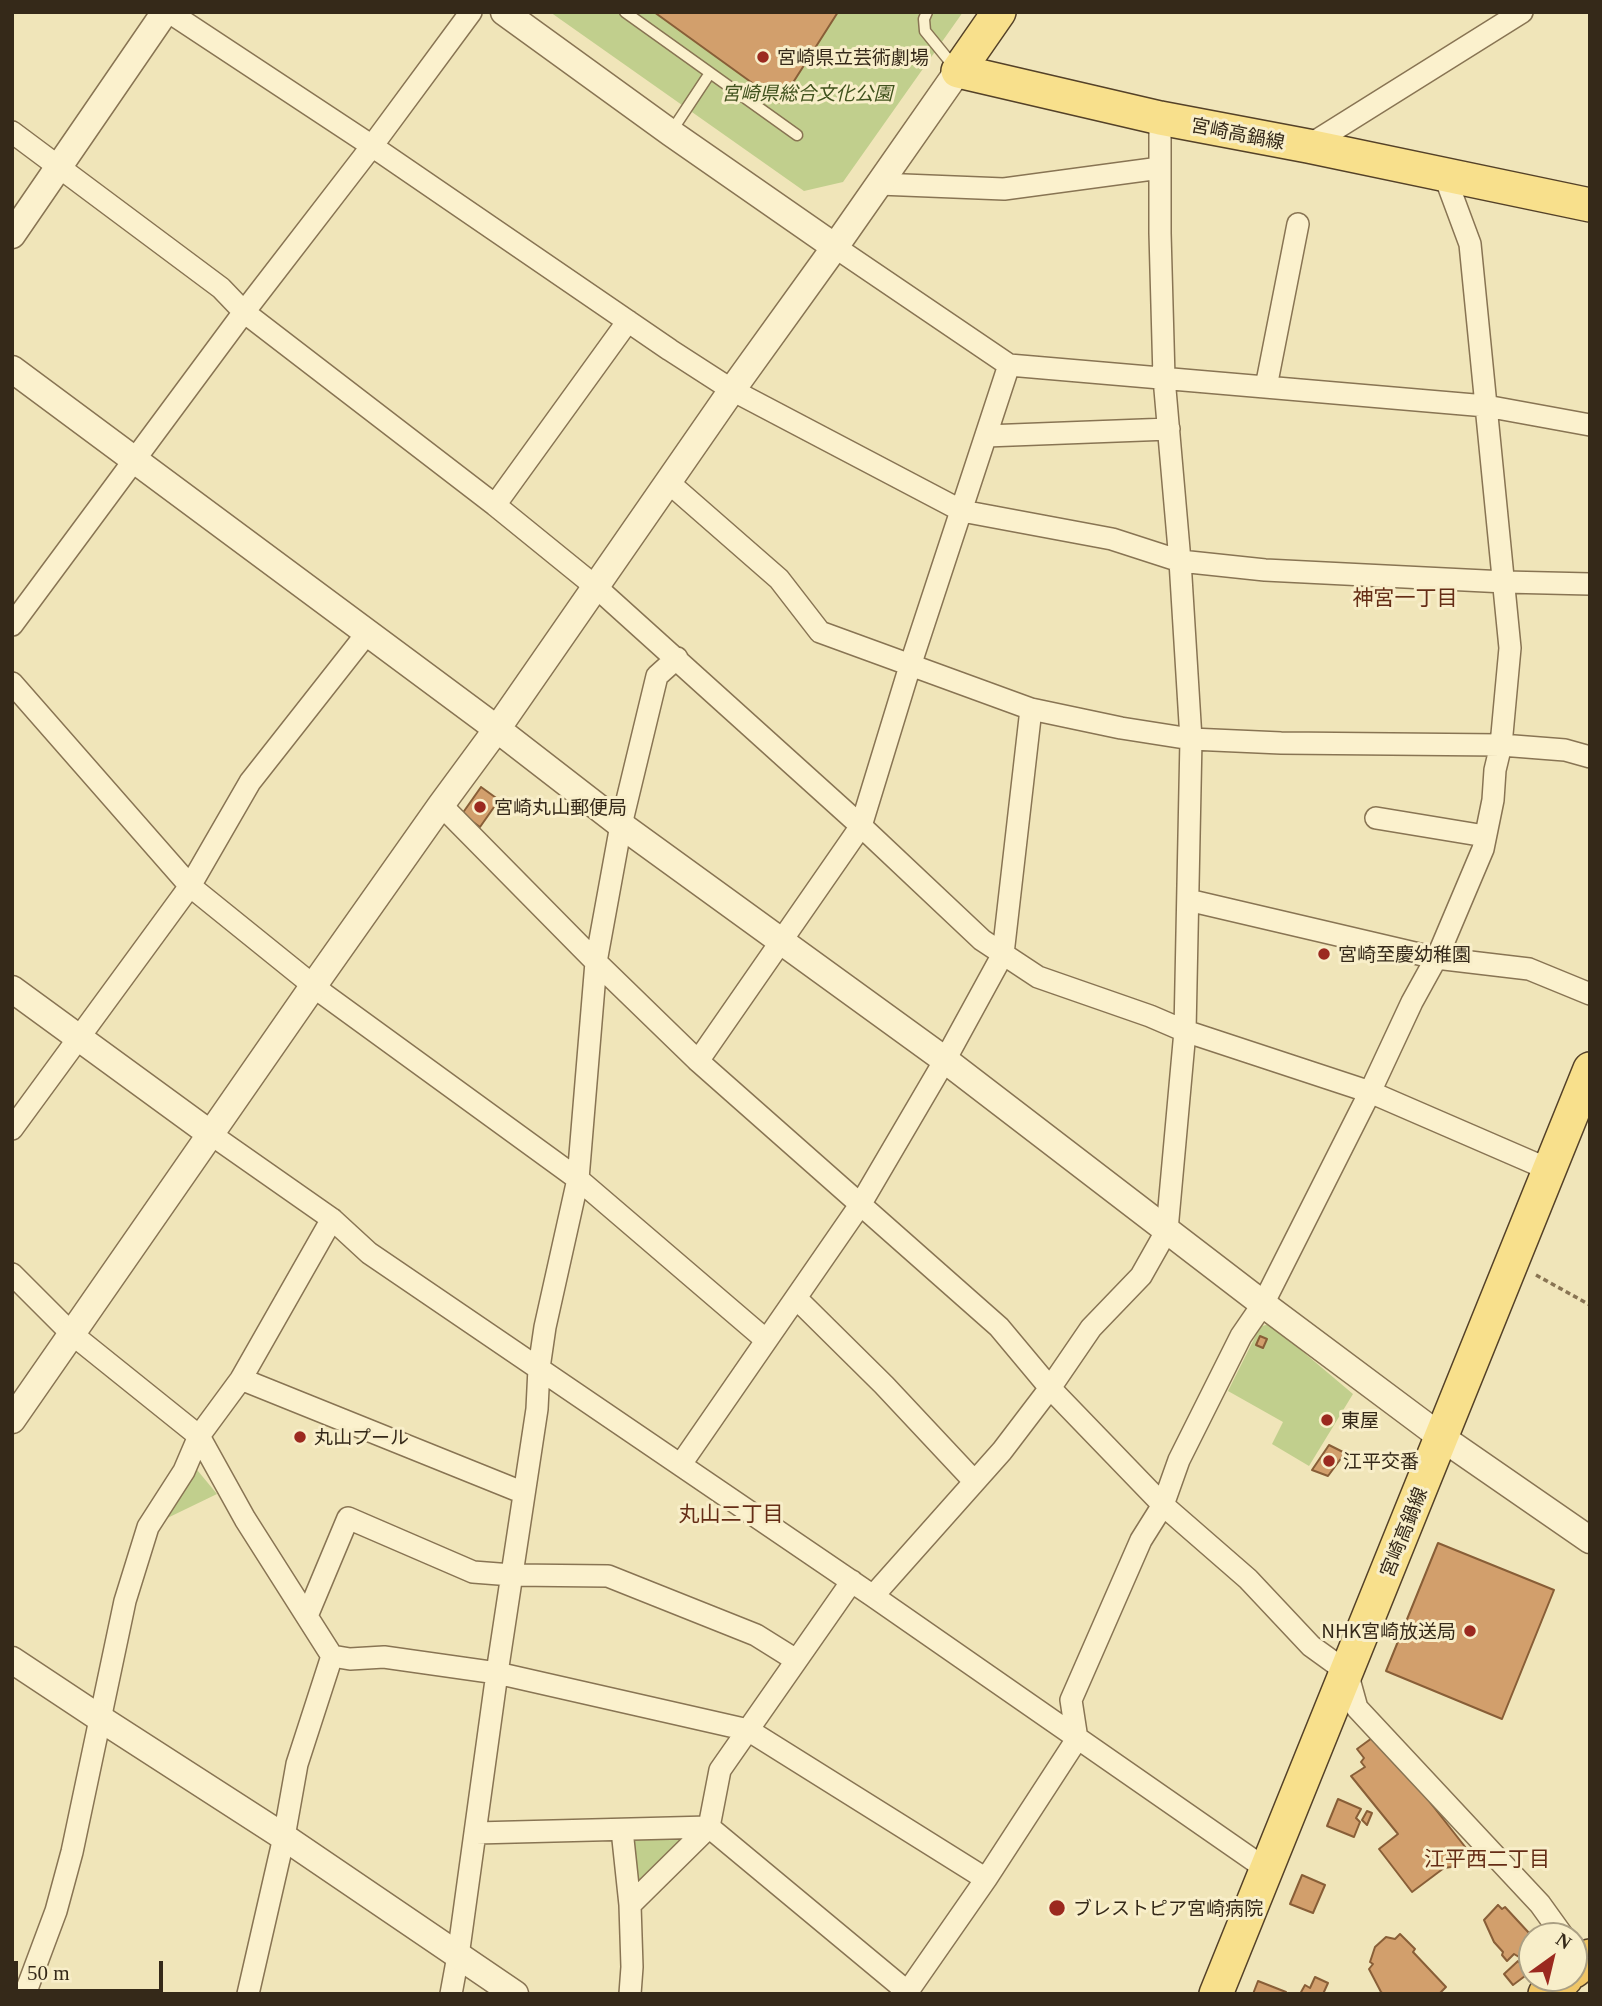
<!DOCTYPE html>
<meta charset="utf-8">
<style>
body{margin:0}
#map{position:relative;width:1602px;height:2006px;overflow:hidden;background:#f0e5b9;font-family:Georgia,serif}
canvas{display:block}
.frame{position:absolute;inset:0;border:14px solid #352919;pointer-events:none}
.north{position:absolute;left:1518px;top:1922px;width:70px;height:70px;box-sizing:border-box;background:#f8eec9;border:2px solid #aa9f83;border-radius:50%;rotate:34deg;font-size:19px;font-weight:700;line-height:28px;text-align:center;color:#352919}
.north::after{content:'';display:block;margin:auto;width:24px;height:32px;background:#9b291f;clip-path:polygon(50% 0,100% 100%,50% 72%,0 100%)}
.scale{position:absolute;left:14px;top:1961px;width:149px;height:32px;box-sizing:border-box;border:4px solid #352919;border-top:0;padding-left:9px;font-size:21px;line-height:24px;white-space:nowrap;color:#352919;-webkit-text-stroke:5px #f8eec9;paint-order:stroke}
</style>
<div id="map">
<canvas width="1602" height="2006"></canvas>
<div class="frame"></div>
<div class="north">N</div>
<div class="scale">50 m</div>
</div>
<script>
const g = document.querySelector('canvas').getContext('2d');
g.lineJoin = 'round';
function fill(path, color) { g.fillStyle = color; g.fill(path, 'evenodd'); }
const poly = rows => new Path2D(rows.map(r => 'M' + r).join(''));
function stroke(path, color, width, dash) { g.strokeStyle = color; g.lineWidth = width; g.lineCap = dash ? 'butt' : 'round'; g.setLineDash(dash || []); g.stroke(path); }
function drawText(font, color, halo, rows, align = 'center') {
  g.font = font + ' Georgia,"Noto Sans JP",serif'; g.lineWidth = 6; g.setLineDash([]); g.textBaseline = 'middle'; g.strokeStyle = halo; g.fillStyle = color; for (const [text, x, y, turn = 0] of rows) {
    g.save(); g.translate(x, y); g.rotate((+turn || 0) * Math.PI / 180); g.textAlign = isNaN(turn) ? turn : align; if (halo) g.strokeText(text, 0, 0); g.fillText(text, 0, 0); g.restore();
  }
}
const green = poly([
 [550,12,963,12,843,182,804,191],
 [1270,1324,1353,1394,1309,1466,1272,1444,1283,1422,1228,1391,1257,1333,1262,1326],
 [193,1465,217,1494,157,1523],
 [693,1833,635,1891,631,1836]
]);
const building = poly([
 [654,12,838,12,780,103,654,12],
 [481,787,499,800,480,827,462,814,481,787],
 [1260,1336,1267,1339,1263,1348,1256,1345,1260,1336],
 [1325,1414,1332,1418,1328,1425,1321,1421,1325,1414],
 [1329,1445,1345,1453,1328,1476,1312,1470,1329,1445],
 [1438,1543,1554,1590,1502,1719,1386,1671,1438,1543],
 [1372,1738,1381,1740,1466,1848,1453,1857,1455,1863,1451,1867,1444,1868,1412,1892,1379,1849,1398,1834,1351,1776,1365,1767,1361,1762,1364,1758,1357,1749,1372,1738],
 [1338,1799,1361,1809,1356,1818,1360,1822,1354,1837,1327,1826,1338,1799],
 [1367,1811,1372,1813,1367,1825,1362,1820,1367,1811],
 [1302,1875,1325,1885,1313,1913,1290,1904,1302,1875],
 [1498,1905,1502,1909,1505,1907,1529,1933,1531,1932,1537,1936,1532,1936,1532,1944,1519,1957,1514,1954,1507,1961,1502,1955,1503,1952,1494,1942,1484,1920,1498,1905],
 [1400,1934,1415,1949,1413,1952,1446,1987,1439,1994,1384,1994,1381,1992,1369,1969,1373,1964,1370,1962,1375,1947,1386,1937,1395,1939,1400,1934],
 [1518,1961,1529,1973,1513,1985,1504,1974,1518,1961],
 [1315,1977,1328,1983,1323,1994,1300,1994,1305,1985,1310,1988,1315,1977],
 [1258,1981,1286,1992,1285,1994,1253,1994,1258,1981]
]);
const path = poly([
 [1536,1275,1590,1305]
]);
const service = poly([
 [625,12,797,135],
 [927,12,924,19,925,31,956,69],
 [671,132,710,73]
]);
const minor = poly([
 [169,12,372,146,670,350,732,390,962,511,1112,539,1180,561,1265,570,1505,582,1590,584],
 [12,132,221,288,244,312,495,505,596,587,861,826,982,940,1038,977,1150,1016,1185,1031,1370,1092,1550,1170],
 [1308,146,1522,12],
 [879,184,1004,189,1160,168],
 [835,247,1009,365,1486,406,1590,425],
 [1266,387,1298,224],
 [986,436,1169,429],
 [668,482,779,579,820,632,1031,709,1121,728,1191,739,1281,743,1501,745,1565,750,1590,757],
 [495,505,628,321],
 [12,625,244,312,372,146,471,12],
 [12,683,190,886,325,995,578,1179,766,1340],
 [441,805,596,962,698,1061,999,1327,1050,1388,1163,1505,1248,1579,1311,1646,1347,1672,1357,1708,1540,1904,1563,1936],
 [1376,818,1485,836],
 [1188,900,1436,958,1529,969,1590,994],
 [698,1061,861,826,910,666,1009,365],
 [12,1129,190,886,250,782,368,632],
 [212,1135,332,1219,369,1253,873,1596,1266,1869],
 [12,1274,72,1334,199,1436,245,1519,332,1656,350,1659,384,1657,497,1673,748,1730,986,1879],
 [796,1298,884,1385,974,1481],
 [241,1379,524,1493],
 [681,1464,860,1205,945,1060,1003,954,1031,709],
 [873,1596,1002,1451,1050,1388,1091,1328,1141,1276,1167,1230,1185,1031,1191,739,1180,561,1164,378,1160,233,1160,118],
 [307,1616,348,1518,473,1572,512,1575,608,1576,756,1635,796,1660],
 [622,1830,630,1905,632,1967,630,1994],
 [476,1833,709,1827,910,1994],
 [630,1905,709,1827,720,1770,852,1581],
 [25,1994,56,1911,72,1852,125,1601,148,1527,184,1471,199,1436,241,1379,332,1219],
 [248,1994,284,1837,297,1764,332,1656],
 [451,1994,458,1956,497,1673,537,1409,539,1368,545,1327,578,1179,596,962,621,825,657,676,677,658],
 [906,1994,986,1879,1077,1739,1071,1700,1141,1540,1163,1505,1179,1460,1241,1336,1263,1304,1370,1092,1412,1002,1439,953,1483,849,1493,800,1495,770,1501,745,1510,648,1470,244,1444,174]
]);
const tertiary = poly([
 [504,12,671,133,835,247],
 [12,235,165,12],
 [12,369,497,729,621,825,945,1060,1263,1304,1441,1437,1590,1540],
 [12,989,212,1135],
 [12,1420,314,985,441,805,497,729,732,390,835,247,958,71],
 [12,1660,101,1719,284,1837,515,1994]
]);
const primary = poly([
 [999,12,958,71,1160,118,1308,146,1590,205],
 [1216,1994,1590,1069]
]);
const trunk = poly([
 [1574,1970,1590,1957],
 [1546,1994,1565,1978]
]);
const markers = [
 [763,57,7,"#9b291f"],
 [480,807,7,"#9b291f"],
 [1324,954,7,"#9b291f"],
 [1327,1420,7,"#9b291f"],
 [300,1437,7,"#9b291f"],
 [1329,1461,7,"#9b291f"],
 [1470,1631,7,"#9b291f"],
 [1057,1908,9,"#9b291f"]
];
const poiNames = [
 ["宮崎県立芸術劇場",777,57],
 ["宮崎丸山郵便局",494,807],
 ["宮崎至慶幼稚園",1338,954],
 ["東屋",1341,1420],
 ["丸山プール",314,1437],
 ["江平交番",1343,1461],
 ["NHK宮崎放送局",1456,1631,"right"],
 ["ブレストピア宮崎病院",1073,1908]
];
const parkNames = [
 ["宮崎県総合文化公園",807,93]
];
const streetNames = [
 ["宮崎高鍋線",1238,133,11],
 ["宮崎高鍋線",1403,1532,-68]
];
const neighbourhoodNames = [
 ["神宮一丁目",1405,597],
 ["丸山二丁目",731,1513],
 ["江平西二丁目",1487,1858]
];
fill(green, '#c1cf8d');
fill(building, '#d29f6c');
stroke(building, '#885e37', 2);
stroke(service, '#887453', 13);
stroke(minor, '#887453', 24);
stroke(tertiary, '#887453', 29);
stroke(primary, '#544128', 36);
stroke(trunk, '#544128', 38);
stroke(path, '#887453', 3.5, [5, 3.5]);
stroke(service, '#fbf1cd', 10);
stroke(minor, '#fbf1cd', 21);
stroke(tertiary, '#fbf1cd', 26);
stroke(primary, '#f8e08c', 33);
stroke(trunk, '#f0c666', 35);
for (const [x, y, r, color] of markers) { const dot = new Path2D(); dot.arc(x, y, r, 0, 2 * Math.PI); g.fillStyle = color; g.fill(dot); stroke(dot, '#f8eec9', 2.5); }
drawText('19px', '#352919', '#f8eec9', poiNames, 'left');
drawText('italic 19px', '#41531e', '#f8eec9', parkNames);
drawText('19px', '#352919', '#f8eec9', streetNames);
drawText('21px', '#652d16', '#f8eec9', neighbourhoodNames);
</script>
